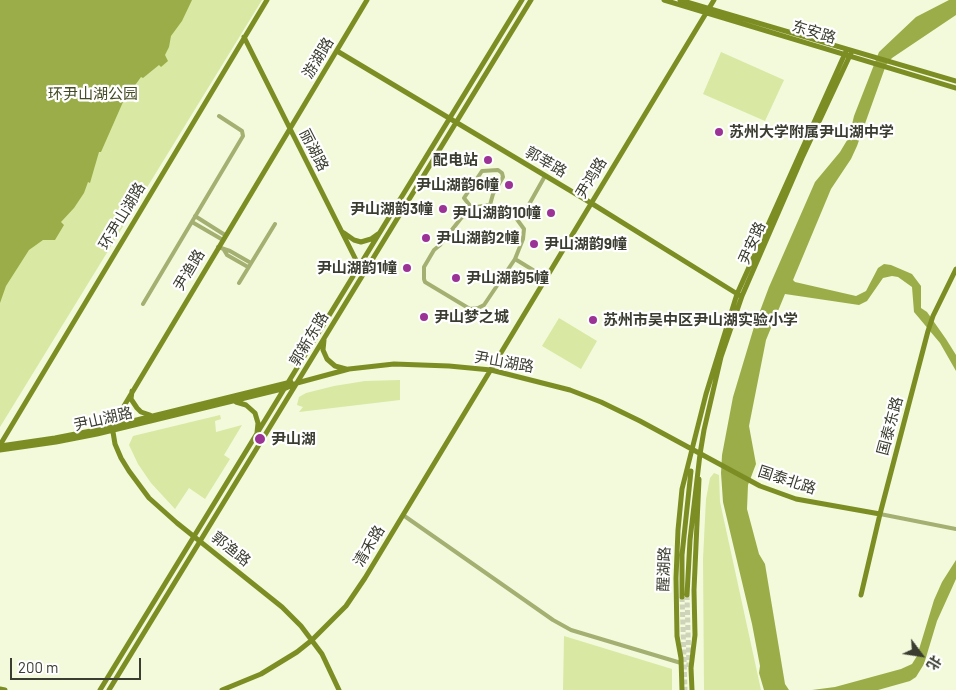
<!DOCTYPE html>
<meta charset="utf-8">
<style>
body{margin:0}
#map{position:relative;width:956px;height:690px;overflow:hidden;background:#f2fadb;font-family:Barlow,"Noto Sans SC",sans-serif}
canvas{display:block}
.north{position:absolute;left:896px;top:630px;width:50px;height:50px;-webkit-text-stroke:4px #fff;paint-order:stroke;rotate:121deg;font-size:14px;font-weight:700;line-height:20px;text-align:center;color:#3a3d30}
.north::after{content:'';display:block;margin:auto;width:18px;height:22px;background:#3a3d30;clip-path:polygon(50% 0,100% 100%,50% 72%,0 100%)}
.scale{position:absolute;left:10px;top:658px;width:131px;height:22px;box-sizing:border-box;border:2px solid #3a3d30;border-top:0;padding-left:6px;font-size:15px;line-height:18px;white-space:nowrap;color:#3a3d30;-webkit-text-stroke:4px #fff;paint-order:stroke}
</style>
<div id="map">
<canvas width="956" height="690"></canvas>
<div class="north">北</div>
<div class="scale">200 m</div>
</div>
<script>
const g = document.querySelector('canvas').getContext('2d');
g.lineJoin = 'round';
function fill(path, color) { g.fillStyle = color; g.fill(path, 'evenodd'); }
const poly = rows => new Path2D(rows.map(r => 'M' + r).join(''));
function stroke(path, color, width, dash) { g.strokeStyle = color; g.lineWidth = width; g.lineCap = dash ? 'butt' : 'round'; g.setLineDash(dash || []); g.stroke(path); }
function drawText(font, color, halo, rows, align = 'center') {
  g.font = font + ' Barlow,"Noto Sans SC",sans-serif'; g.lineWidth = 4.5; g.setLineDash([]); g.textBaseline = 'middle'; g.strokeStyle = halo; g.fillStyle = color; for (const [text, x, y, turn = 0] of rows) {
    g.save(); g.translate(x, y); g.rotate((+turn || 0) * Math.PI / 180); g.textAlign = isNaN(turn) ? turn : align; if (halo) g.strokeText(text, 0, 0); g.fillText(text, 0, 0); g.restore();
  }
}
const green = poly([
 [0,0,262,0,0,427],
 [721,52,784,80,765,121,703,94],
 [559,318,597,341,581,369,542,346],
 [400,380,400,400,299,412,303,407,297,405,299,397,306,393,334,386,365,381],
 [220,415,221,419,215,421,216,432,242,425,224,455,230,459,205,499,189,488,175,509,151,483,138,464,129,445,133,436],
 [714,473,719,475,720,502,761,690,704,690,703,559,706,499,710,478],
 [564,636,672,669,672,690,563,690]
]);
const water = poly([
 [0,0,192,0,182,21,171,36,169,47,165,55,168,61,161,67,159,65,143,78,141,77,123,102,101,152,99,152,90,183,88,182,84,193,74,208,61,222,64,225,55,240,43,240,29,250,6,286,0,303],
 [949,0,956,0,956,15,892,58,886,65,857,146,851,159,831,189,793,280,795,282,856,296,866,291,878,268,884,264,891,265,912,274,921,286,921,308,927,312,946,339,956,355,956,371,940,343,914,312,912,287,898,277,892,276,883,278,867,301,859,305,785,294,766,340,749,426,756,464,748,485,747,509,759,554,765,564,785,684,789,690,764,690,759,673,760,666,752,624,723,502,721,473,722,455,733,397,754,327,769,287,815,182,840,152,849,137,854,116,879,52,916,17],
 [956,560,956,579,937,621,924,664,916,677,910,681,878,690,812,690,835,687,901,669,912,664,917,656,934,600,942,582]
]);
const secondaryTunnel = poly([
 [687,595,689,667],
 [682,597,685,690]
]);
const street = poly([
 [471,207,464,198,482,171,498,170,502,173,503,177,493,194,490,205],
 [195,216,225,235],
 [516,218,505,210,490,205,469,208,440,245,434,250,424,267,424,279,425,282,470,309,478,308,484,305,515,259,523,239,524,229,516,218,527,208,545,176],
 [192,222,223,240],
 [218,247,230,251,251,263],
 [224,250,227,255,248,267],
 [515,259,546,278],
 [239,283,275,224],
 [143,304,243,136,242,131,219,116],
 [880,514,956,529],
 [403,515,553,620,571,630,681,663]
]);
const secondary = poly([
 [664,0,956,88],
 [680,0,956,81],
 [244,37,360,268],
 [337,51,591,203,739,295],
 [344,233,354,240,361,242,371,239,378,234],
 [324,340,323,350,327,359,335,366,346,369],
 [132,391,131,399,137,408,141,412,150,415],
 [236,402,246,405,255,413,258,423,257,433],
 [0,445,267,0],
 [0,446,55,438,96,430,291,382],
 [0,450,56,442,97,434,286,388,297,383,349,369,394,364,449,366,491,370,570,390,601,402,640,421,760,486,796,499,880,514],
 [687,595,690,540,700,454,704,430,721,357,742,296,802,158,852,51],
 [861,595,880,514,928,331,933,316,956,269],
 [682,597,682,555,691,471],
 [0,689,5,690],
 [100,690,522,0],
 [109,690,531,0],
 [222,690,261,674,297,652,312,640,346,606,365,578,714,0],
 [339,690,322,654,301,626,282,607,177,523,149,498,129,471,121,458,115,444,112,426,367,0],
 [682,690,681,658,677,636,676,578,678,530,682,489,706,394,737,294,847,49],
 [692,690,691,668,695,635,694,590,699,479]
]);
const markers = [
 [719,132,5,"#9b3295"],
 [488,160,5,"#9b3295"],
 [509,185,5,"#9b3295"],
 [443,209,5,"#9b3295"],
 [551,213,5,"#9b3295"],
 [426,238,5,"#9b3295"],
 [534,244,5,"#9b3295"],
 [407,268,5,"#9b3295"],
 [456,278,5,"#9b3295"],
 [424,317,5,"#9b3295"],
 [593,320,5,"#9b3295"],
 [260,439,6,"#9b3295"]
];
const streetNames = [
 ["东安路",814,32,17],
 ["游湖路",318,58,-59],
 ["丽湖路",314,150,63],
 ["郭莘路",546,162,30],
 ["尹鸿路",591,178,-59],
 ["环尹山湖路",122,216,-59],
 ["尹安路",752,243,-66],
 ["尹渔路",189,270,-59],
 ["郭新东路",309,339,-59],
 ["尹山湖路",504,362,10],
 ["尹山湖路",103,419,-13],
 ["国泰东路",890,426,-75],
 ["国泰北路",787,480,18],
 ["清禾路",369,546,-59],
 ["郭渔路",231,549,39],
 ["醒湖路",664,569,-88]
];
const parkNames = [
 ["环尹山湖公园",93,94]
];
const poiNames = [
 ["苏州大学附属尹山湖中学",729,132],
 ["配电站",478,160,"right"],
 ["尹山湖韵6幢",499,185,"right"],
 ["尹山湖韵3幢",433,209,"right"],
 ["尹山湖韵10幢",541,213,"right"],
 ["尹山湖韵2幢",436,238],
 ["尹山湖韵9幢",544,244],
 ["尹山湖韵1幢",397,268,"right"],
 ["尹山湖韵5幢",466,278],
 ["尹山梦之城",434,317],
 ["苏州市吴中区尹山湖实验小学",603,320],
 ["尹山湖",271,439]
];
fill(green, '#d9e8a3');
fill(water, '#9bad49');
stroke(secondaryTunnel, '#cdd4b9', 5, [5, 2.5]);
stroke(street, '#a3b072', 4);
stroke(secondary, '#7c8d24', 5);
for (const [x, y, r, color] of markers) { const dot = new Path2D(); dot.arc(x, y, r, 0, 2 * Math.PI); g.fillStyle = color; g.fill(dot); stroke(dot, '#fff', 2); }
drawText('15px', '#3a3d30', '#fff', streetNames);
drawText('15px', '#434b22', '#fff', parkNames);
drawText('bold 15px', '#3a3d30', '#fff', poiNames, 'left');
</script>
